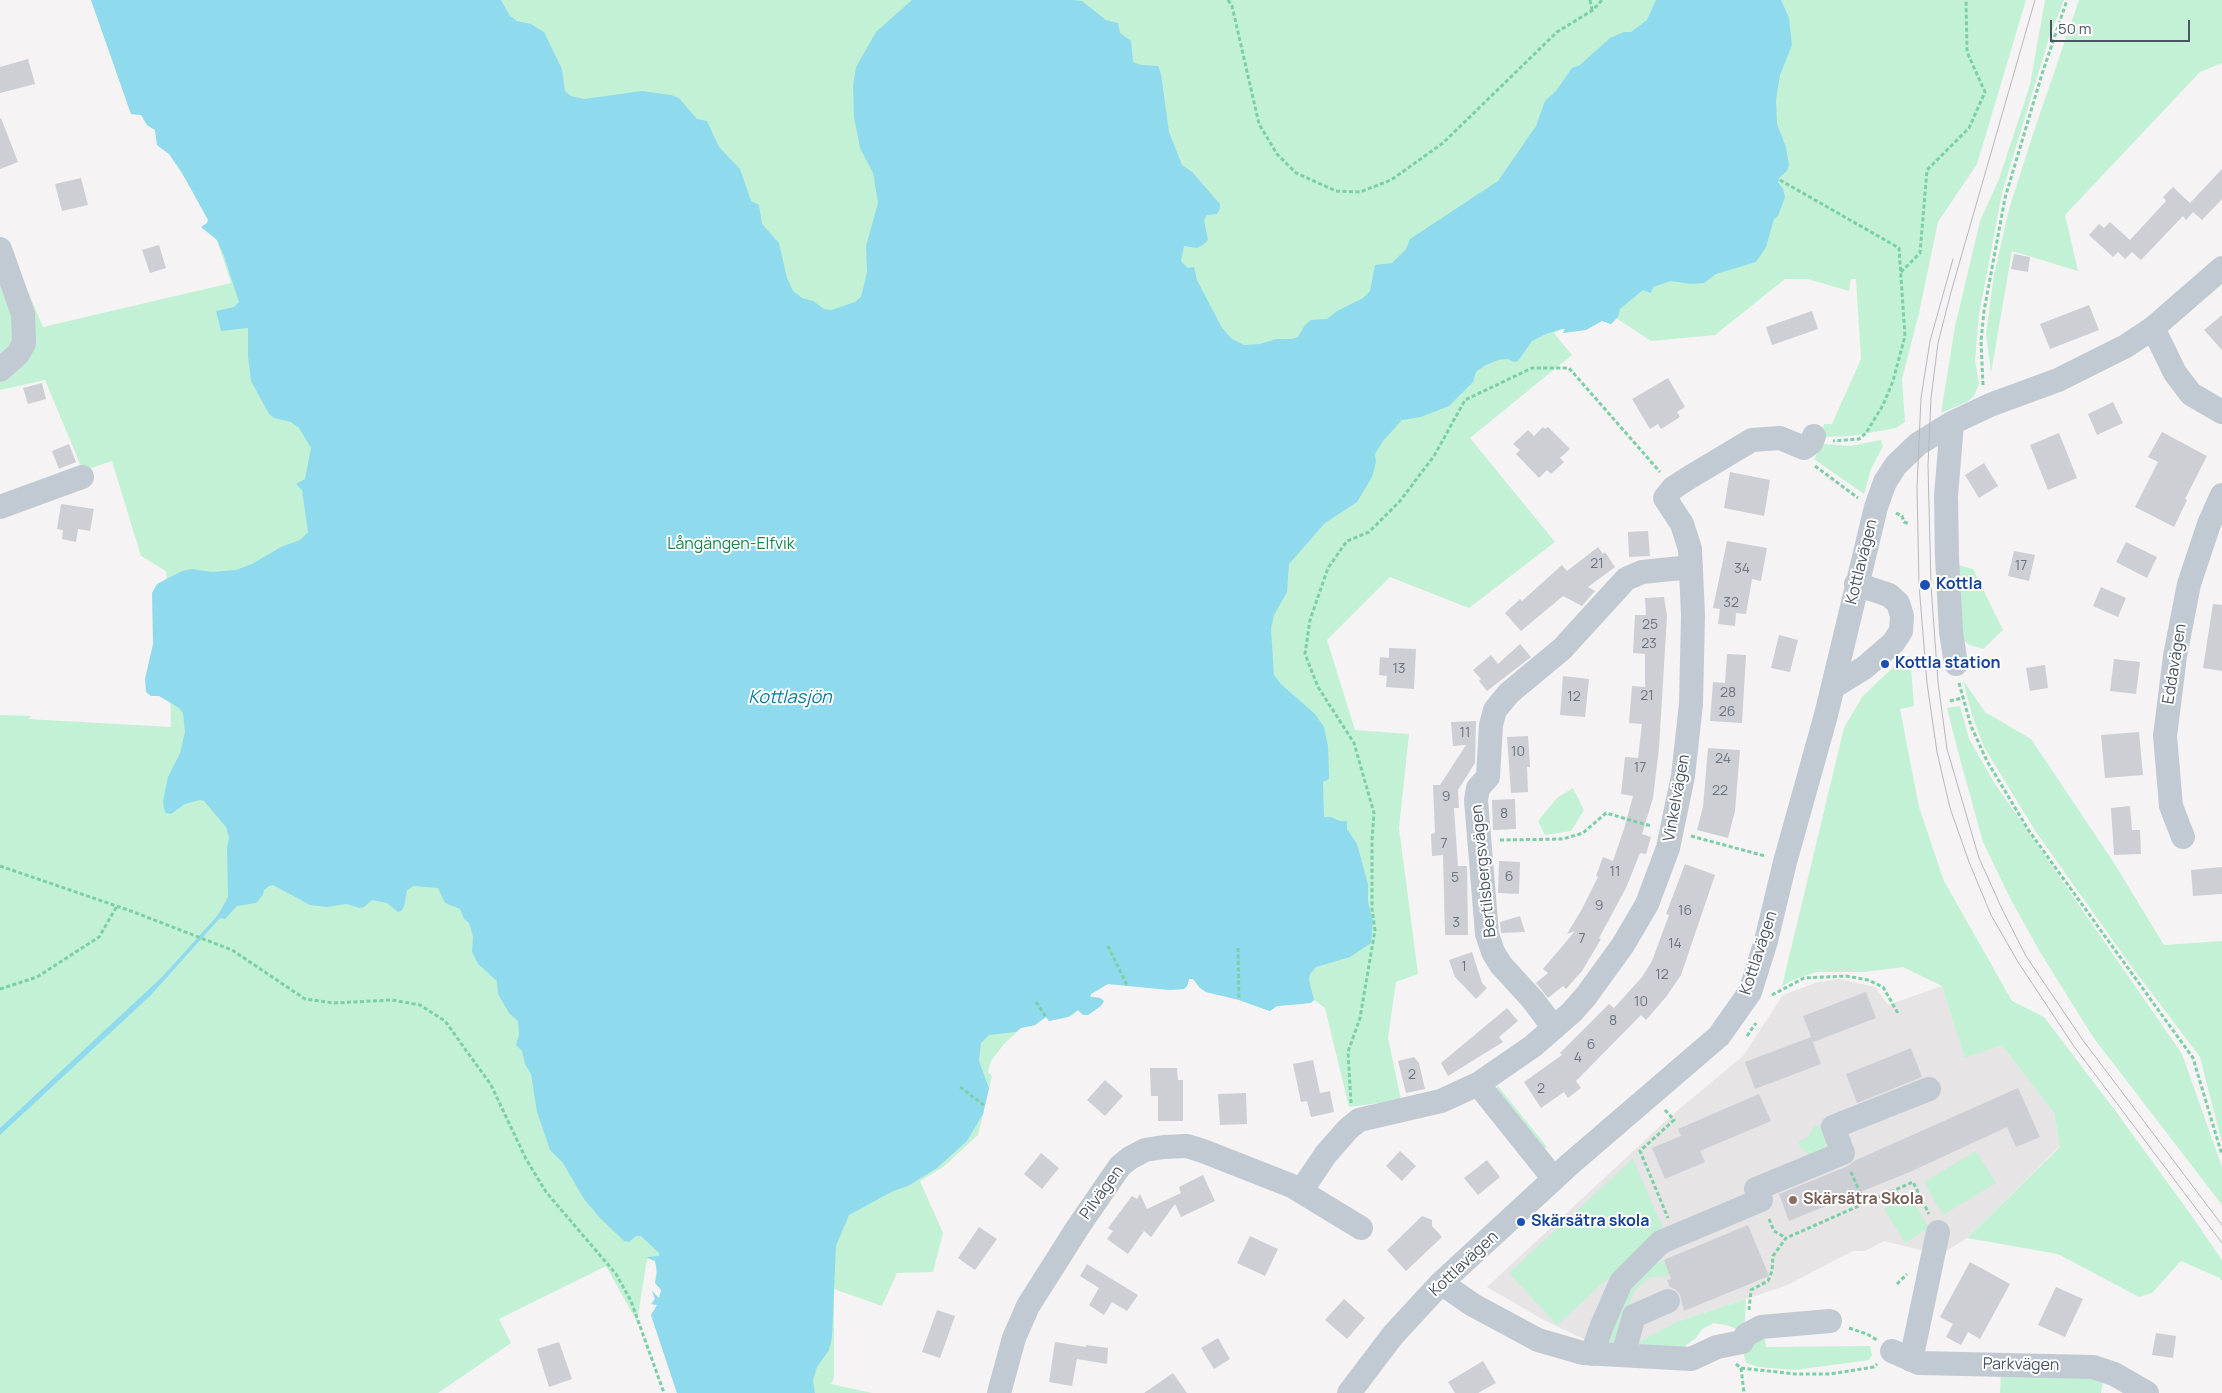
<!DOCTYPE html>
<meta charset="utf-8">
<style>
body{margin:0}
#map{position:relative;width:2222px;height:1393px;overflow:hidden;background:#f5f3f3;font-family:Manrope,sans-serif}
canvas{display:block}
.scale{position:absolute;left:2050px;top:20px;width:140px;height:22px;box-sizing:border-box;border:2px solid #4a5661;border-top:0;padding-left:6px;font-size:15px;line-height:18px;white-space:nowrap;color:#4a5661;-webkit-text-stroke:4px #fff;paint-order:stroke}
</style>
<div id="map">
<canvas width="2222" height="1393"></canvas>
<div class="scale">50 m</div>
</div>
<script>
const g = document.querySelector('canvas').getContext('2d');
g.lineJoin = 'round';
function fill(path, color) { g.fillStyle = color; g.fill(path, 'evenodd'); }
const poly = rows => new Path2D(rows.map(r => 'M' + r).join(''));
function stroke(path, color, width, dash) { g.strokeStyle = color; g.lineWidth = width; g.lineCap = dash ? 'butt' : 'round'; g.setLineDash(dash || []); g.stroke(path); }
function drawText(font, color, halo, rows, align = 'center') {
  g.font = font + ' Manrope,sans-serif'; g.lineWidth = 4; g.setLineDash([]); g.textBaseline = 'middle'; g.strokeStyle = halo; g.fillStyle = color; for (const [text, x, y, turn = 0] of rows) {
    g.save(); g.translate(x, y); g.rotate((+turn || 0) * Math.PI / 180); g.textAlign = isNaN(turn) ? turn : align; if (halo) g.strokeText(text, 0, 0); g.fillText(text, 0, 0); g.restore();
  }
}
const education = poly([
 [1840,979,1875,987,1888,1005,1942,986,1965,1057,2002,1045,2054,1113,2060,1146,1967,1238,1940,1255,1884,1241,1865,1251,1853,1251,1785,1286,1676,1322,1625,1350,1588,1341,1544,1320,1487,1287,1672,1115,1743,1056,1783,995,1818,982]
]);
const green = poly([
 [91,0,2026,0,1977,164,1938,222,1919,313,1902,379,1905,422,1896,428,1852,436,1822,437,1824,424,1832,424,1861,359,1856,279,1851,279,1849,291,1808,279,1785,279,1715,335,1651,341,1616,318,1611,324,1602,321,1580,331,1563,333,1565,329,1562,329,1554,333,1572,355,1470,438,1555,542,1469,608,1390,577,1327,640,1355,730,1409,734,1399,828,1418,974,1396,982,1388,1038,1401,1100,1349,1107,1325,1008,1314,1000,1304,1004,1277,1006,1270,1011,1239,1000,1206,992,1200,988,1193,979,1189,979,1187,986,1184,989,1170,990,1108,984,1098,989,1089,996,1100,998,1104,1001,1092,1012,1083,1015,1078,1010,1072,1016,1053,1020,1049,1021,1046,1017,1035,1025,1021,1028,1004,1044,991,1061,988,1072,992,1076,978,1135,943,1167,920,1181,943,1233,933,1272,897,1273,882,1306,834,1289,834,1378,831,1384,872,1393,677,1393,651,1315,657,1305,651,1304,655,1299,652,1291,659,1298,662,1293,661,1288,655,1282,657,1267,655,1261,647,1259,637,1322,606,1266,499,1319,511,1343,438,1393,0,1393,0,715,32,716,28,719,171,727,168,591,166,571,141,556,112,461,83,471,45,380,0,390,0,256,11,251,43,327,231,283,217,240,211,234,201,227,207,223,208,220,192,189,169,154,157,145,155,130,147,125,141,115,131,114],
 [2045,0,2064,0,2049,38,2002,193,1979,315,1975,360,1979,384,1974,396,1967,402,1941,413,1955,327,1980,221,1999,179,2030,85],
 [2079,0,2222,0,2222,63,2200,72,2065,215,2078,271,2012,251,1991,373,1986,333,1994,275,2009,209,2034,131],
 [1881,440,1883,446,1871,469,1864,494,1814,459,1823,444,1850,446],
 [1953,564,1973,569,2003,630,1983,649,1970,645,1963,640],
 [1910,656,1914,706,1900,709,1919,807,1944,881,2012,1001,2044,1017,2117,1113,2191,1215,2222,1260,2222,1281,2220,1278,2181,1261,2152,1293,2139,1297,2058,1254,1967,1238,2060,1147,2054,1113,2002,1045,1965,1058,1942,986,1903,967,1864,972,1816,972,1793,980,1782,986,1844,728,1862,697,1904,657],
 [1963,680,1985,712,2031,739,2114,863,2164,945,2222,941,2222,1143,2200,1057,2129,963,2036,832,1984,747,1972,715],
 [1960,706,1969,739,1995,784,2182,1054,2222,1167,2222,1205,2093,1037,2040,952,2010,898,1983,842,1959,755,1947,708],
 [1573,788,1584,810,1571,831,1545,835,1538,821,1557,798],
 [1497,1085,1547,1147,1541,1152,1497,1090],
 [1824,1123,1830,1136,1824,1148,1826,1153,1815,1158,1802,1150,1799,1144,1800,1140,1807,1138,1814,1127],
 [1976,1151,1996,1183,1943,1215,1924,1182],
 [1633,1159,1663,1228,1557,1325,1509,1273],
 [1909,1194,1929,1228,1905,1243,1884,1209],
 [1664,1260,1670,1276,1650,1277,1634,1291,1616,1341,1609,1342,1624,1295,1642,1271],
 [1746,1299,1745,1323,1741,1332,1730,1326,1714,1323,1702,1329,1696,1338,1681,1349,1635,1344,1676,1322],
 [1754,1338,1765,1339,1766,1347,1870,1346,1872,1355,1869,1360,1795,1370,1759,1367,1746,1363,1743,1351],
 [2001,1371,2104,1376,2101,1393,2000,1393]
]);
const water = poly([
 [91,0,501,0,510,16,517,21,531,24,544,32,562,69,565,91,571,96,584,99,642,91,671,95,679,98,697,119,707,121,719,147,740,169,751,201,759,205,762,224,779,243,787,278,793,291,802,298,813,301,824,309,831,310,855,302,861,297,867,272,866,246,878,203,873,173,860,148,854,117,853,85,856,67,876,32,912,0,1073,0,1082,1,1106,20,1118,23,1120,33,1131,41,1133,62,1141,65,1158,66,1161,74,1169,132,1182,165,1192,172,1220,204,1220,209,1217,214,1207,215,1204,220,1208,240,1203,245,1197,248,1184,246,1181,261,1188,268,1194,267,1197,280,1222,328,1232,339,1244,345,1260,344,1276,339,1292,339,1298,337,1305,325,1311,320,1327,319,1337,311,1363,298,1370,291,1375,265,1392,263,1406,249,1410,239,1498,181,1536,126,1545,101,1556,91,1572,68,1580,65,1610,38,1624,32,1631,32,1647,20,1656,0,1781,0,1789,18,1792,45,1780,75,1776,100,1777,124,1786,147,1789,165,1787,171,1780,177,1778,182,1783,189,1785,197,1778,216,1774,219,1766,247,1756,262,1716,274,1704,283,1691,284,1671,281,1653,287,1651,293,1643,290,1620,309,1618,317,1611,324,1602,321,1586,330,1563,333,1565,329,1562,329,1546,334,1532,341,1518,361,1514,362,1508,359,1498,360,1484,366,1476,372,1473,382,1449,406,1421,417,1402,420,1383,441,1375,454,1376,462,1372,477,1357,502,1325,523,1289,564,1287,592,1274,615,1271,629,1274,675,1281,684,1315,714,1324,727,1328,746,1329,774,1329,779,1323,782,1324,817,1331,817,1340,821,1347,821,1347,829,1357,844,1368,884,1368,902,1373,921,1371,943,1350,957,1316,967,1310,974,1309,980,1314,1000,1311,1003,1277,1006,1270,1011,1264,1009,1239,1000,1206,992,1200,988,1193,979,1189,979,1187,986,1184,989,1170,990,1108,984,1091,994,1090,997,1100,998,1104,1001,1101,1006,1088,1015,1083,1015,1078,1010,1068,1017,1049,1021,1046,1017,1035,1025,1021,1028,1016,1032,989,1035,981,1043,979,1061,989,1088,983,1114,967,1141,937,1168,908,1186,893,1191,849,1215,836,1246,832,1337,829,1350,817,1367,813,1381,815,1393,677,1393,651,1315,657,1305,651,1304,655,1299,652,1291,659,1298,661,1290,655,1283,657,1272,655,1261,646,1257,659,1256,659,1253,641,1236,636,1236,629,1242,624,1241,599,1217,584,1199,563,1163,550,1150,537,1112,531,1074,525,1064,522,1051,516,1045,519,1035,518,1021,509,1013,498,994,497,981,478,964,472,952,473,936,469,923,464,919,460,909,445,903,438,888,414,886,407,890,404,907,401,911,398,912,387,903,372,900,364,907,360,908,346,904,327,907,310,905,273,885,269,886,264,890,263,895,256,903,237,906,225,919,220,918,150,996,0,1135,0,1128,162,977,218,915,228,897,227,848,229,838,226,827,204,801,200,800,185,804,171,814,166,813,164,809,163,801,168,777,180,753,185,732,183,713,179,708,159,696,151,696,146,692,145,679,153,644,152,593,157,584,182,571,192,569,212,572,236,570,252,564,281,547,300,540,308,532,302,490,296,484,305,479,311,448,299,428,291,422,274,418,269,414,251,381,248,357,248,328,221,331,216,311,234,307,239,302,224,256,217,240,201,227,207,223,208,220,181,171,169,154,157,145,155,130,147,125,141,115,131,114]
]);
const building = poly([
 [28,59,35,84,0,93,0,67],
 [1,118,18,162,0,169,0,119],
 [2222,169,2222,199,2202,220,2193,212,2186,220,2183,216,2141,260,2132,252,2125,259,2118,252,2113,257,2089,235,2099,224,2104,228,2110,222,2130,240,2166,201,2163,197,2173,187,2190,203],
 [81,178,88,205,62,211,55,184],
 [159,245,166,268,150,273,142,250],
 [2014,254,2030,257,2028,272,2011,269],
 [2089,305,2099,330,2050,349,2040,324],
 [1812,311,1818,329,1772,345,1766,327],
 [2222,315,2222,350,2204,330],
 [1668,378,1685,407,1677,412,1680,417,1661,429,1658,424,1650,429,1632,399],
 [42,383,46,399,28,404,23,388],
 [2113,402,2123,423,2097,435,2088,414],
 [1543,427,1545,429,1548,427,1570,449,1560,458,1564,462,1551,474,1547,470,1539,478,1516,454,1520,450,1513,444,1528,430,1534,436],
 [2162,432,2207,456,2185,499,2187,500,2174,527,2135,507,2158,462,2148,457],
 [2059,433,2077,478,2048,490,2030,445],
 [69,444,76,462,59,469,52,451],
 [1984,463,1998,486,1979,498,1965,475],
 [1730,472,1770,480,1764,516,1724,508],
 [61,504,94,509,90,531,78,529,76,542,62,539,63,530,57,529],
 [1648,531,1650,556,1629,557,1628,532],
 [1727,541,1767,548,1761,581,1752,579,1746,614,1736,613,1735,626,1718,624,1720,609,1713,608],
 [2126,542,2157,557,2147,578,2116,562],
 [1598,547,1603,554,1605,552,1615,567,1588,587,1595,591,1582,606,1563,596,1521,631,1505,613,1520,599,1522,601,1562,565,1567,571],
 [2014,551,2035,555,2029,581,2008,576],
 [2101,587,2126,598,2118,617,2093,606],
 [1664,597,1667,616,1659,748,1653,798,1642,834,1651,837,1646,854,1640,853,1626,888,1599,938,1601,939,1582,971,1566,989,1563,986,1548,998,1536,983,1548,973,1543,969,1575,931,1567,934,1582,909,1598,877,1596,876,1603,857,1613,861,1624,829,1633,796,1621,794,1625,757,1638,758,1642,724,1629,723,1632,686,1645,687,1645,654,1633,653,1635,615,1646,615,1645,598],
 [2213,604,2222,605,2222,671,2203,668],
 [1779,635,1798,640,1790,672,1771,668],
 [1520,644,1531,657,1487,691,1479,681,1481,679,1473,670,1491,655,1498,664],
 [1389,648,1416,649,1414,689,1386,687,1387,676,1379,675,1380,657,1389,658],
 [1727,654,1746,655,1742,723,1710,721,1713,682,1725,683],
 [2114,659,2140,662,2136,694,2110,691],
 [2045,665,2048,688,2030,691,2026,668],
 [1563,676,1589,679,1585,717,1560,715],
 [1476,721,1475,763,1458,790,1459,808,1454,808,1458,866,1467,866,1468,935,1445,935,1443,855,1432,856,1431,834,1435,833,1433,785,1440,785,1466,745,1453,746,1451,722],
 [2139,732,2143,775,2105,778,2101,735],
 [1528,736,1530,767,1527,767,1528,792,1511,793,1507,737],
 [1708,748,1740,750,1735,811,1728,838,1697,830,1703,807],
 [1515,799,1516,829,1493,830,1492,800],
 [2130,806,2132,830,2140,830,2141,854,2114,855,2111,808],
 [1499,861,1520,862,1519,894,1498,893],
 [1685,864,1715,875,1681,975,1666,997,1646,1020,1641,1015,1576,1081,1581,1088,1568,1098,1564,1092,1541,1108,1524,1082,1562,1055,1560,1053,1609,1004,1614,1008,1642,977,1652,961,1669,915,1666,914],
 [2222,867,2222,894,2193,896,2191,870],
 [1520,916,1525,932,1501,933,1500,922],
 [1472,952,1482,983,1487,988,1476,999,1455,977,1449,960],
 [1866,992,1876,1018,1813,1042,1821,1064,1755,1089,1745,1062,1811,1037,1803,1016],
 [1507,1008,1518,1021,1499,1037,1503,1042,1448,1076,1441,1063],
 [1911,1048,1922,1077,1857,1103,1846,1074],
 [1414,1057,1419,1063,1425,1089,1406,1093,1398,1061],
 [1313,1060,1320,1093,1330,1091,1334,1112,1311,1117,1307,1101,1301,1102,1293,1064],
 [1150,1068,1177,1068,1178,1080,1183,1080,1183,1121,1158,1121,1158,1096,1151,1096],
 [1105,1080,1123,1096,1105,1116,1087,1100],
 [2018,1088,2040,1137,2016,1147,2007,1127,1912,1171,1789,1221,1779,1194,1848,1166,1854,1161],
 [1246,1093,1247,1124,1220,1125,1218,1094],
 [1759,1094,1771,1121,1700,1151,1705,1162,1665,1179,1652,1148,1681,1136,1678,1129],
 [1400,1151,1416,1166,1402,1181,1386,1166],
 [1041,1153,1059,1168,1042,1189,1024,1174],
 [1487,1160,1500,1177,1478,1195,1464,1178],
 [1203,1175,1215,1201,1181,1217,1175,1204,1151,1237,1144,1231,1128,1254,1107,1239,1113,1231,1108,1228,1132,1196,1137,1199,1140,1194,1147,1209,1181,1193,1179,1187],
 [1422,1216,1432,1220,1432,1226,1442,1237,1406,1271,1387,1250],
 [1748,1225,1769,1276,1684,1311,1680,1295,1676,1290,1670,1287,1667,1280,1671,1279,1664,1260],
 [979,1227,997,1239,975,1270,958,1258],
 [1250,1236,1278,1249,1265,1276,1237,1263],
 [1970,1262,2010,1284,1980,1339,1968,1332,1961,1345,1946,1337,1953,1324,1940,1317],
 [1087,1264,1138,1295,1127,1311,1112,1302,1104,1315,1089,1305,1099,1288,1080,1276],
 [2056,1287,2083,1299,2065,1337,2038,1325],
 [1344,1299,1365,1318,1347,1339,1325,1320],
 [937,1310,955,1316,940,1358,922,1352],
 [2156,1333,2176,1336,2173,1358,2152,1355],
 [1218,1338,1230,1359,1214,1369,1201,1348],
 [559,1342,572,1379,549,1387,537,1349],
 [1055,1342,1086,1347,1086,1345,1108,1348,1107,1364,1077,1359,1072,1386,1049,1382],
 [1483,1361,1496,1383,1478,1393,1455,1393,1448,1382],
 [1173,1373,1187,1393,1144,1393]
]);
const path = poly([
 [1228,0,1232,6,1259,124,1277,154,1296,173,1336,191,1360,192,1391,180,1443,143,1557,32,1593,10,1602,0],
 [1590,0,1592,10],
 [1780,180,1899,248,1905,336,1893,381,1883,405,1866,433,1859,439,1833,441],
 [1901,272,1920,253,1927,170,1969,128,1985,92,1967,52,1966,0],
 [1983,385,1981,341,1984,311,2005,198,2042,74,2067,0],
 [1815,466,1858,498],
 [1896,513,1902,516,1904,522,1910,524],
 [1959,683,1971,726,1987,761,2029,831,2193,1058,2222,1155],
 [1950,701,1962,698],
 [1691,836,1765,856],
 [1500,840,1563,839,1583,833,1606,813,1651,826],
 [0,866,131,911,232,950,305,999,334,1003,392,1000,420,1005,445,1021,491,1085,526,1159,546,1192,616,1274,631,1301,664,1393],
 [1108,946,1127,985],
 [1238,948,1239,1000],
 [0,989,37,977,99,937,117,906],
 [1772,995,1804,978,1846,976,1868,980,1883,987,1899,1015],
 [1036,1002,1046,1017],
 [1747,1036,1756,1023],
 [960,1087,985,1106],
 [1351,1103,1348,1052,1360,1018,1375,930,1372,909,1372,841,1374,813,1354,743,1318,687,1305,654,1310,620,1328,568,1347,541,1369,532,1400,501,1434,456,1465,400,1532,368,1569,368,1660,472],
 [1665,1110,1674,1120,1640,1151,1668,1218],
 [1851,1172,1865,1204],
 [1769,1219,1774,1231,1786,1238],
 [1897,1284,1907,1274],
 [1749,1310,1751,1290,1768,1281,1772,1271,1773,1256,1786,1238,1913,1182,1929,1214],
 [1849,1328,1867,1334,1877,1340],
 [1736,1364,1741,1368,1795,1374,1830,1374,1874,1367,1877,1364],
 [1741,1368,1744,1393]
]);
const minor = poly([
 [0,249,23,314,24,343,18,354,0,370],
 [2153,328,2175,373,2191,394,2222,412],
 [1952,423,1946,496,1947,557,1951,632,1956,664],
 [0,507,82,477],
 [1833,687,1864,668,1893,643,1901,631,1902,616,1898,603,1889,595,1856,584],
 [2183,837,2171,806,2165,736,2175,656,2189,584,2209,524,2222,495],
 [1554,1028,1533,1000,1501,965,1493,952,1487,934,1476,800,1478,788,1488,777,1491,725,1495,710,1509,693,1562,649,1626,579,1642,572,1691,567],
 [1478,1084,1554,1179],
 [1301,1191,1326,1154,1348,1129,1359,1120,1441,1101,1478,1084,1533,1046,1572,1012,1586,996,1623,945,1647,904,1668,848,1683,776,1691,704,1693,615,1690,549,1682,524,1665,498,1673,488,1690,477,1752,440,1780,438,1804,448,1811,443,1814,436],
 [1441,1283,1473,1305,1538,1340,1583,1353,1691,1359,1717,1347,1742,1342,1746,1335,1761,1327,1830,1321],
 [1892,1351,1919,1363,2093,1367,2114,1374,2147,1393],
 [1592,1354,1601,1328,1621,1282,1661,1242,1761,1200,1756,1189,1843,1153,1833,1127,1929,1089],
 [1623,1355,1634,1316,1668,1301],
 [1911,1360,1938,1232],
 [999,1393,1014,1338,1028,1306,1078,1227,1120,1166,1130,1158,1145,1150,1164,1147,1187,1146,1203,1151,1292,1186,1361,1228],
 [1349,1393,1393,1335,1441,1283,1570,1164,1719,1036,1750,992,1766,941,1785,862,1826,715,1876,507,1885,482,1896,465,1918,444,1952,423,1990,405,2058,380,2126,346,2153,328,2222,268]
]);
const tram = poly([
 [2035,0,1951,292,1938,343,1931,398,1928,465,1931,586,1938,682,1947,749,1979,858,2002,909,2026,956,2082,1039,2222,1225],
 [1953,259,1930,341,1921,398,1917,487,1919,585,1927,683,1937,752,1950,808,1969,862,1991,915,2018,962,2073,1045,2222,1243]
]);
const markers = [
 [1925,585,6,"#1a4fb4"],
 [1885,664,5,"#1a4fb4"],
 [1793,1200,5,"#8d6e63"],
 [1521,1222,5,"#1a4fb4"]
];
const numberNames = [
 ["21",1597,564],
 ["17",2021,566],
 ["34",1742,569],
 ["32",1731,603],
 ["25",1650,625],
 ["23",1649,644],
 ["13",1399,669],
 ["28",1728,693],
 ["21",1647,696],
 ["12",1574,697],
 ["26",1727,712],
 ["11",1465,733],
 ["10",1518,752],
 ["24",1723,759],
 ["17",1640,768],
 ["22",1720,791],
 ["9",1446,797],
 ["8",1504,814],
 ["7",1444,844],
 ["11",1615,872],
 ["6",1509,877],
 ["5",1455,878],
 ["9",1599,906],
 ["16",1685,911],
 ["3",1456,923],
 ["7",1582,939],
 ["14",1675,944],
 ["1",1464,967],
 ["12",1662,975],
 ["10",1641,1002],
 ["8",1613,1021],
 ["6",1591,1045],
 ["4",1578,1058],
 ["2",1412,1075],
 ["2",1541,1089]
];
const parkNames = [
 ["Långängen-Elfvik",731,545]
];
const streetNames = [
 ["Kottlavägen",1862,562,-76],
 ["Eddavägen",2175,664,-81],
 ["Vinkelvägen",1677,798,-80],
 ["Bertilsbergsvägen",1484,871,-96],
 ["Kottlavägen",1759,953,-72],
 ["Pilvägen",1102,1193,-54],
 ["Kottlavägen",1464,1264,-43],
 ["Parkvägen",2021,1365,1]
];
const transitNames = [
 ["Kottla",1936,585],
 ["Kottla station",1895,664],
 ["Skärsätra skola",1531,1222]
];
const educationNames = [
 ["Skärsätra Skola",1803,1200]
];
const waterNames = [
 ["Kottlasjön",790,698]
];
fill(education, '#e6e4e5');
fill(green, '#c3f1d5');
fill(water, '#90daee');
fill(building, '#cdcfd5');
stroke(path, '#7ad0a6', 3, [4, 2.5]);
stroke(minor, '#c1cad2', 24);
stroke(tram, '#b5b8bd', 1);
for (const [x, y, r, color] of markers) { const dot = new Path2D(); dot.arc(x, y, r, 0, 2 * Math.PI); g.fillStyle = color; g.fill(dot); stroke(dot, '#fff', 2); }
drawText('14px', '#6b747e', null, numberNames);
drawText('16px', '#17864f', '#fff', parkNames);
drawText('16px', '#4a5661', '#fff', streetNames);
drawText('bold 16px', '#164399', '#fff', transitNames, 'left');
drawText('bold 16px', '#785e54', '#fff', educationNames, 'left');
drawText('italic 18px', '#0c7c9b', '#fff', waterNames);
</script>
